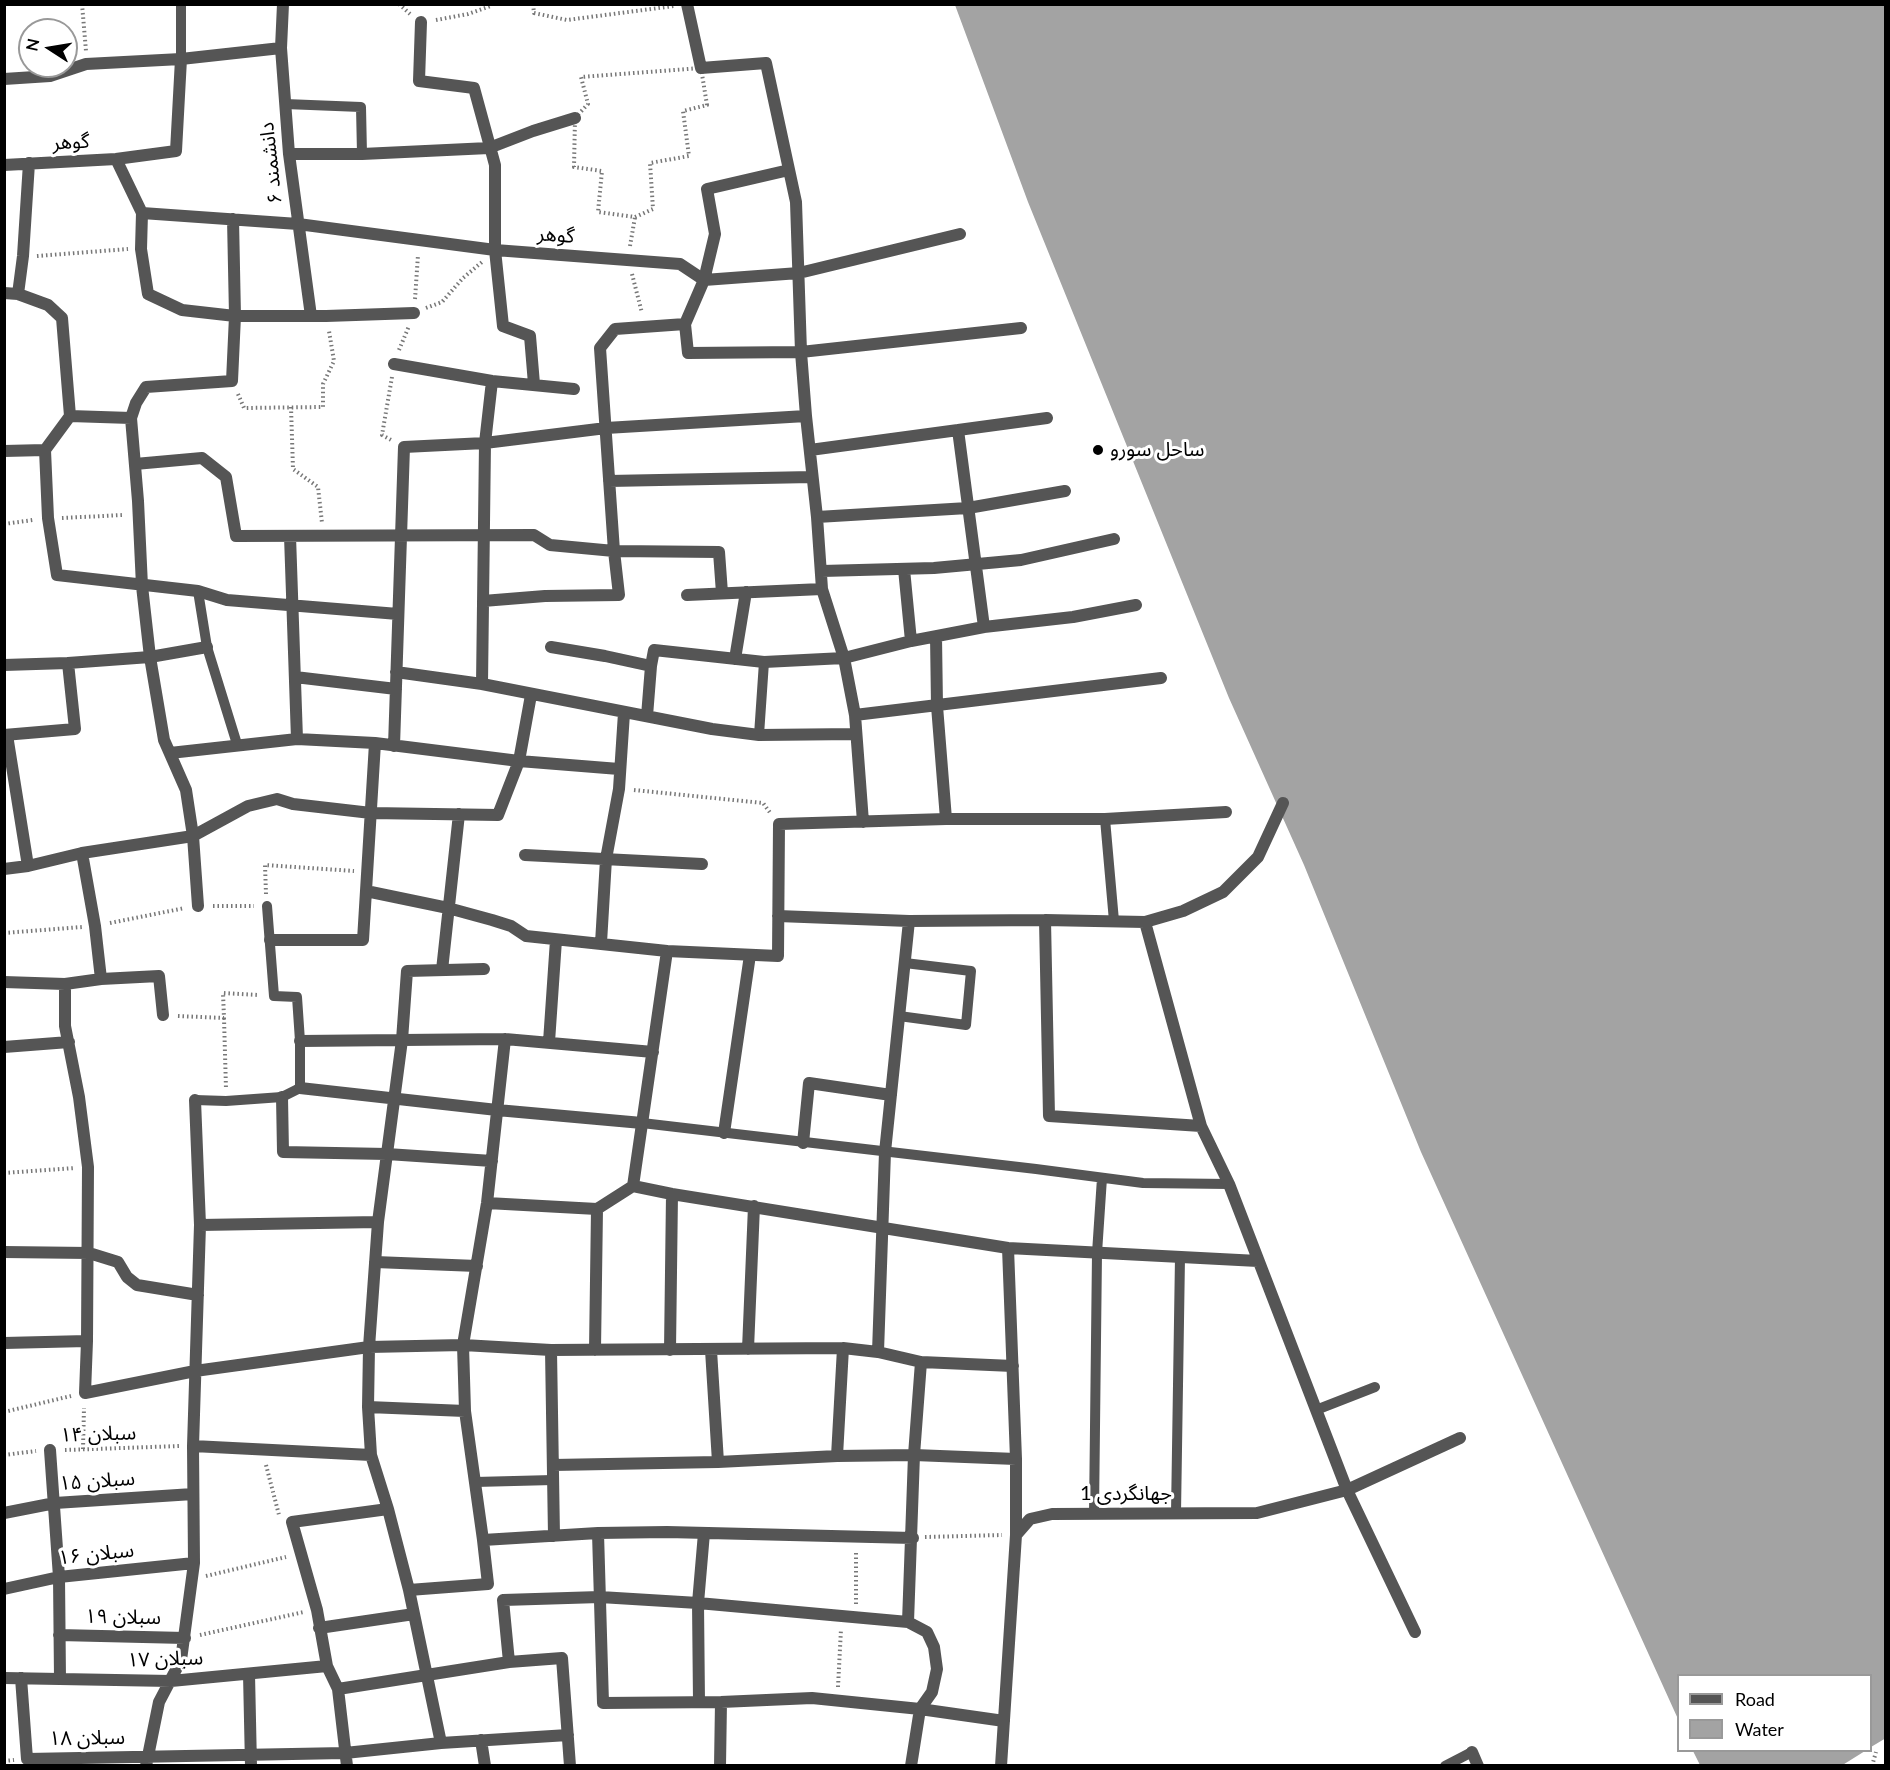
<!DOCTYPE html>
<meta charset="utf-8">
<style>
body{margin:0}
#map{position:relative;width:1890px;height:1770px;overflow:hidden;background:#fff;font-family:Lato,sans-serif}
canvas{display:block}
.frame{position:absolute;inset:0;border:6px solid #000;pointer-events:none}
.legend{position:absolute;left:1677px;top:1674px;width:195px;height:78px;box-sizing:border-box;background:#fff;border:2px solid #999;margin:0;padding:8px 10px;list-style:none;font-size:18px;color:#000}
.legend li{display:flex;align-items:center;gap:12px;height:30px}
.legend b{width:30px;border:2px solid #999}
.north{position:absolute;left:18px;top:18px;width:60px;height:60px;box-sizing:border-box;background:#fff;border:2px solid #999;border-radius:50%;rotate:282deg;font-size:16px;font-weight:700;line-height:24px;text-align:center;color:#000}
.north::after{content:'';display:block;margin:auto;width:21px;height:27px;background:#000;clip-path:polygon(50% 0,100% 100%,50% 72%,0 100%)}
</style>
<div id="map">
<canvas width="1890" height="1770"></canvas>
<div class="frame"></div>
<ul class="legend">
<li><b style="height:8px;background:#555"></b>Road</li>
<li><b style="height:16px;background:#a3a3a3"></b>Water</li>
</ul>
<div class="north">N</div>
</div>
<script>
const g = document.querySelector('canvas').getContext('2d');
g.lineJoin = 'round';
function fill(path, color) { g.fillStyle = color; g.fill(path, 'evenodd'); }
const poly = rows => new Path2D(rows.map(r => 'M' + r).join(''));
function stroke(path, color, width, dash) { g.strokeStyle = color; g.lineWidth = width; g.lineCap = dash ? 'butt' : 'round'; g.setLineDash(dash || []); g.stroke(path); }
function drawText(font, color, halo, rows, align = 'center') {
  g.font = font + ' Lato,"Noto Sans Arabic",sans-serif'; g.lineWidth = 6; g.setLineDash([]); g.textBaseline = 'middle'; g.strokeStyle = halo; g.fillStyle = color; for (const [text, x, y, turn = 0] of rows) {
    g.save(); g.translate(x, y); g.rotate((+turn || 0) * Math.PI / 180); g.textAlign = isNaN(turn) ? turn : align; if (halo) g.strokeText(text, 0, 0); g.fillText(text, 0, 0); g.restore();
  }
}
const water = poly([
 [955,5,1885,5,1886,1738,1871,1747,1870,1676,1678,1676,1678,1719,1421,1152,1304,865,1229,698,1028,202],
 [1693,1751,1865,1751,1841,1766,1700,1765]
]);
const path = poly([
 [82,4,86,51],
 [399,4,410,14],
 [533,4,534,13,567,20,674,6],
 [436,20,468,14,491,6,491,4],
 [701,68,707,105,683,111,689,156,650,163,653,209,635,217,598,212,602,171,574,167,575,118,588,104,581,77,701,68],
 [630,246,635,217],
 [37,256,128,249],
 [632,274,642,313],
 [415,299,418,255],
 [426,308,442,302,463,278,482,262],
 [399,350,409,326],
 [392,377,382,435,393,441],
 [238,394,244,408,323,407,323,384,334,361,329,331],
 [291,407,293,469,318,487,322,523],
 [62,518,123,515],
 [4,524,33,520],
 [634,790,763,803,771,814],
 [266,894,265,865,354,871],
 [213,906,254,906],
 [110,923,185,908],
 [4,933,82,927],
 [178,1016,224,1018,223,993,259,995],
 [224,1018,226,1089],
 [4,1173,75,1168],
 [4,1412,71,1396],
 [83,1449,84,1408],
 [65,1450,180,1446],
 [4,1455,36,1451],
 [266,1465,279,1515],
 [925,1537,1002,1535],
 [206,1576,286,1557],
 [856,1604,856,1552],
 [200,1635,304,1612],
 [838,1687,841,1629],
 [4,1761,14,1760],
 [1872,1766,1876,1752]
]);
const service = poly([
 [181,59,181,4],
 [285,104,361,107,362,154],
 [198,591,207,647,237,744],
 [759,735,764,662],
 [1105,819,1114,921],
 [899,1016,966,1025,971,971,905,963],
 [195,1100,226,1101,282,1097,300,1088,300,1041,297,997,274,996,267,906],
 [642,1123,1036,1169,1143,1183,1229,1184],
 [1316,1410,1375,1387],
 [475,1482,553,1480],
 [1176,1513,1180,1257],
 [1094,1514,1097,1253,1102,1178],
 [1445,1766,1472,1752]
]);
const minor = poly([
 [283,4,281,48,289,154,311,316],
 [687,4,701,68,766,63,796,202,801,352,806,416,817,517,822,589,844,658,855,715,863,822],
 [421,22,419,81,474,88,495,165,495,250,503,326,530,336,534,384],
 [4,79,50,76,86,64,181,59],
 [289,154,362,154,489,148,533,131,575,118],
 [116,159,142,213,298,224,495,250,680,264,704,280,799,273,960,234],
 [4,165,116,159,176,151,181,59,281,48],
 [789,170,707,189,715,234,704,280,685,324,688,353,801,352,1021,328],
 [142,213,141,249,148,294,182,310,235,316,233,219],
 [4,293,18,294,23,256,29,163],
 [18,294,48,305,62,318,70,416],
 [394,364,492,381,574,389],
 [958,430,984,627],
 [45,450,48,518,57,575,198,591,227,600,398,614],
 [810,450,1047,418],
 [4,451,45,450,70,416,131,418],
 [135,464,202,458,226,477,236,536,534,535,550,545,614,551,719,552,722,593],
 [609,481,812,477],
 [817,517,968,508,1065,491],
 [290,536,297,739],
 [904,569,911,641],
 [822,571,934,568,1021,560,1114,539],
 [687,595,822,589],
 [483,601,545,596,619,595,614,551,600,348,615,329,685,324],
 [936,636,937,706,946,819],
 [551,647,605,656,651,666],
 [735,659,746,592],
 [4,665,68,663,150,657,207,647],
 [396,672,482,684,712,729,759,735,856,734],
 [295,677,396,689],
 [482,684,485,443,492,381],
 [855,715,1161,678],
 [647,716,651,666,654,650,764,662,844,658,911,641,984,627,1073,617,1136,605],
 [4,735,75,729,68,663],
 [7,735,28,866],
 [394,746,404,447,485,443,606,428,806,416],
 [170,753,297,739,375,743,519,761,619,769],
 [82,853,95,926,101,979],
 [525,855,702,864],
 [4,869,28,866,82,853,193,836,248,806,277,799,293,804,371,813,498,815,519,761,531,695],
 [366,891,448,908,492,920,511,926,526,936,667,951],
 [198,906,193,836,186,790,164,740,150,657,142,586,138,501,131,418,136,403,146,387,232,381,235,316,326,316,414,313],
 [778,916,909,921,1045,920,1145,922,1201,1126,1229,1184,1347,1490,1415,1632],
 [1045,920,1049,1116,1201,1126],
 [1145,922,1183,911,1223,892,1258,857,1283,803],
 [270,940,363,940,375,743],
 [601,943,606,859,619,789,624,713],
 [442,970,459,814],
 [4,982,65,984,101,979,159,976,163,1015],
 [65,984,65,1026,79,1097,88,1167,87,1341,85,1393,195,1371,369,1347,463,1345,551,1350,843,1348,878,1352,885,1152,909,921],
 [300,1041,505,1039,653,1052],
 [549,1042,556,940],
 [4,1047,69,1042],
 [300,1088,497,1110,642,1123],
 [282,1097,283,1152,387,1154,492,1161],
 [724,1133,750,955],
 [803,1143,809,1083,891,1095],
 [633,1186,672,1194,1008,1248,1258,1261],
 [487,1203,597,1209,633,1186,667,951,778,956,779,824,946,819,1105,819,1226,812],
 [200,1225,378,1222],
 [1008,1248,1016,1459,1016,1535],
 [4,1252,89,1253,118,1262,127,1277,137,1285,198,1295],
 [375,1262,477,1266],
 [4,1343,87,1341],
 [748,1349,754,1206],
 [551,1350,554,1536],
 [595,1350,597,1209],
 [670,1350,672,1194],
 [711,1350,718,1462],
 [878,1352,921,1362,1013,1366],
 [368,1407,465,1411],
 [193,1446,371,1455],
 [50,1450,59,1577,60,1679],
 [837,1456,843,1348],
 [553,1465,718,1462,837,1456,914,1455,1016,1459],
 [4,1513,55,1503,193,1494],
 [598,1533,603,1703,721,1702,812,1698,920,1709,1004,1721],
 [483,1540,598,1533,667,1532,913,1538],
 [4,1589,59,1577,194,1563],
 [409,1590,488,1584,483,1540,465,1411,463,1345,487,1203,505,1039],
 [908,1622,914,1455,921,1362],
 [319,1628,414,1614],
 [59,1635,185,1638],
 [509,1662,503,1600,600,1597,698,1603,908,1622,927,1632,934,1647,937,1669,932,1692,920,1709,911,1766],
 [249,1674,251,1766],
 [4,1678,171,1681,327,1666],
 [21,1678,27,1759,345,1753,441,1743,568,1735],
 [338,1689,509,1662,562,1658,570,1766],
 [699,1702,698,1603,704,1533],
 [481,1740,485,1766],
 [441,1743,409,1590,388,1509,371,1455,368,1407,369,1347,378,1222,402,1040,407,971,484,969],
 [1472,1752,1478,1766],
 [146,1766,159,1702,181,1660,194,1563,193,1446,200,1225,195,1100],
 [347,1766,338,1689,327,1666,317,1610,292,1522,388,1509],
 [720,1766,721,1702],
 [1001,1766,1016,1535,1030,1519,1052,1514,1257,1513,1347,1490,1460,1438]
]);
const markers = [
 [1098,450,6,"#000"]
];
const streetNames = [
 ["گوهر",71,142,-3],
 ["دانشمند ۶",271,163,-96],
 ["گوهر",556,235,4],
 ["سبلان ۱۴",98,1434,-2],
 ["سبلان ۱۵",97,1481,-4],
 ["جهانگردی 1",1126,1494],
 ["سبلان ۱۶",96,1554,-6],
 ["سبلان ۱۹",123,1617,1],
 ["سبلان ۱۷",165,1659,-2],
 ["سبلان ۱۸",87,1738,-1]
];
const poiNames = [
 ["ساحل سورو",1110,450]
];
fill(water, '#a3a3a3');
stroke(path, '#777', 4, [1.5, 3]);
stroke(service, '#555', 10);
stroke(minor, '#555', 12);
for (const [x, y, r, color] of markers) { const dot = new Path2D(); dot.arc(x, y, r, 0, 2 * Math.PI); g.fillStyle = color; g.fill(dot); stroke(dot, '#fff', 2); }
drawText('20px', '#000', '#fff', streetNames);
drawText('20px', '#000', '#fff', poiNames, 'left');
</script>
